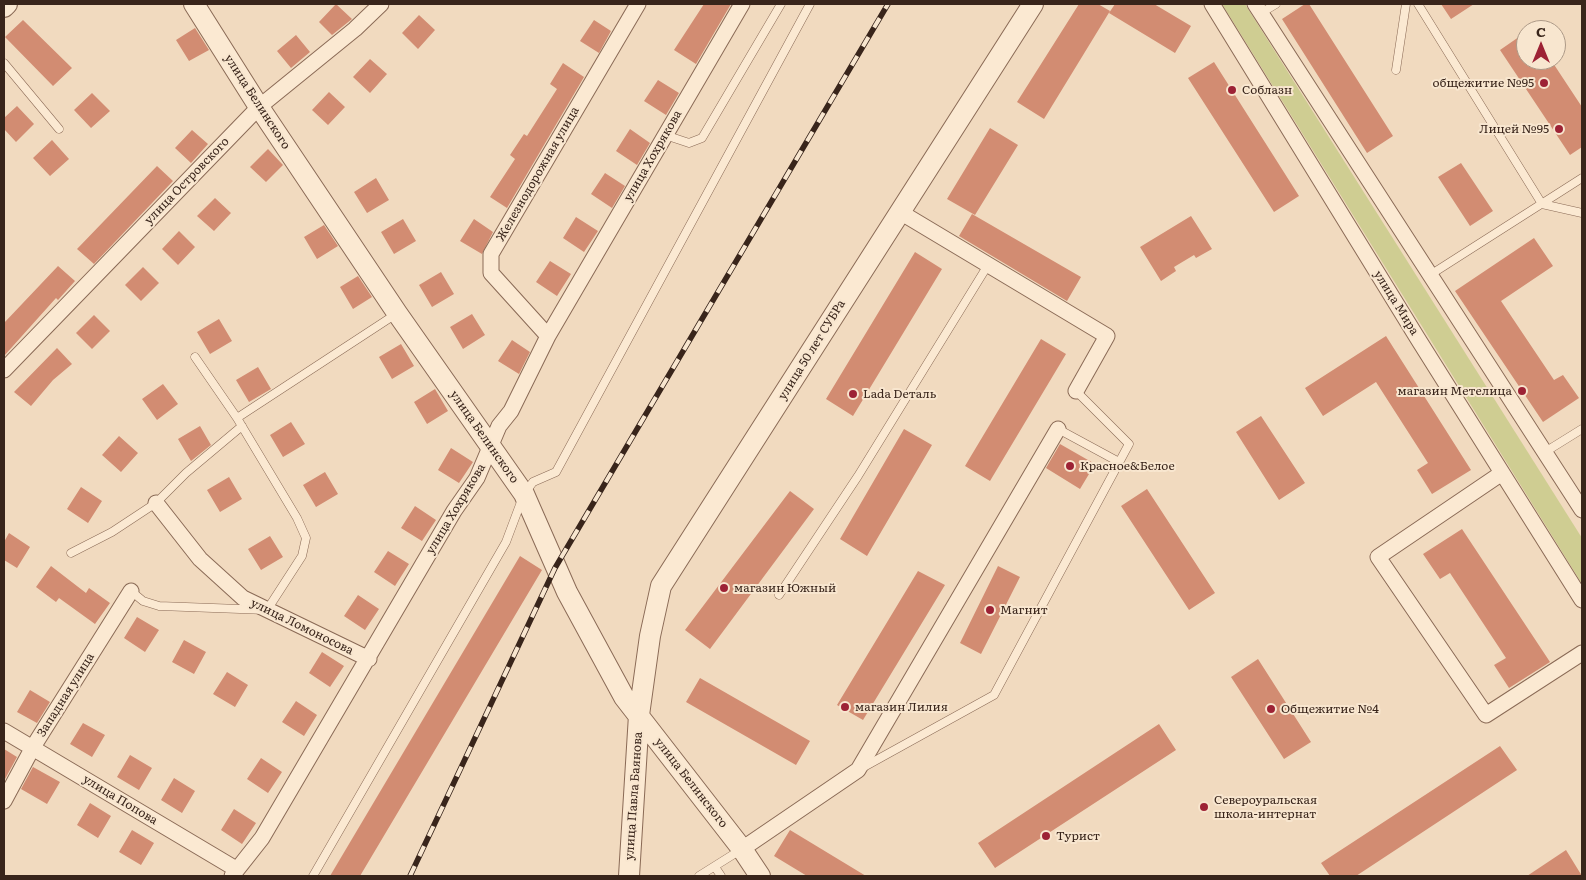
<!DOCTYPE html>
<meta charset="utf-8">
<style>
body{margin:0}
#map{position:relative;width:1586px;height:880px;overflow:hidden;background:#f1dabf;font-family:Literata,serif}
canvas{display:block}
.frame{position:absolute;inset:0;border:5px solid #39251b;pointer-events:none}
.north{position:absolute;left:1516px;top:20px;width:50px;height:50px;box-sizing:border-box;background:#f8e6cf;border:1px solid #ac9987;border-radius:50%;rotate:0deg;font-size:14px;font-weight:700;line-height:20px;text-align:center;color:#39251b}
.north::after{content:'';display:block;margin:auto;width:18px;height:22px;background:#9d2235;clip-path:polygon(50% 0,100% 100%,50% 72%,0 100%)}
</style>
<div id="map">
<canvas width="1586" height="880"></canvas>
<div class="frame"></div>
<div class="north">С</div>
</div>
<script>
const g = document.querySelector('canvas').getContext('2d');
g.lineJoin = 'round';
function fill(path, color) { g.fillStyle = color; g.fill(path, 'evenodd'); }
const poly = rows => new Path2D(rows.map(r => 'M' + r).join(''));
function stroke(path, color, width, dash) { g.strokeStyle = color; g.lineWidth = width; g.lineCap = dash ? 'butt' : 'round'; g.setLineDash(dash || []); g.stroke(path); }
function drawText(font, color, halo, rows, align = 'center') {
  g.font = font + ' Literata,serif'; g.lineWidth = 4; g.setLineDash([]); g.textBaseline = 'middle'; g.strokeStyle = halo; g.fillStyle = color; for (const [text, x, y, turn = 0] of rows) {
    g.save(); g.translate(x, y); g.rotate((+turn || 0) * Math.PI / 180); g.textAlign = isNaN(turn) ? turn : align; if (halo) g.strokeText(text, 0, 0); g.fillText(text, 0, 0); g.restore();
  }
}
const green = poly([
 [1222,4,1245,4,1582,538,1582,584]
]);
const building = poly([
 [336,4,352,19,332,35,319,22],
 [704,4,731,4,696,64,674,50],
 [1079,4,1098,4,1110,11,1044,119,1017,102],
 [1115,4,1154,4,1191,26,1175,53,1109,13],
 [1305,4,1309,4,1393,136,1367,153,1282,19],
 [1441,4,1474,4,1451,19],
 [419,15,435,30,418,49,402,33],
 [23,20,72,68,53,86,5,37],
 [594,20,611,31,599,53,580,41],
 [195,28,209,50,189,61,176,40],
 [1526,32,1526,60,1551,60,1582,107,1582,147,1570,155,1500,50],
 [296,35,310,52,291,68,277,51],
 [370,59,387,74,370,93,353,77],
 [1214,62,1299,196,1274,212,1188,78],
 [563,63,584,77,507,208,490,197,515,159,510,155,524,134,527,136,557,89,550,84],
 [658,80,679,93,666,115,644,101],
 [329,92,345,107,328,125,312,110],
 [92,93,110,111,91,128,74,110],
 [17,106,34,124,16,142,4,129,4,118],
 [990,128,1018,145,975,215,947,199],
 [630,129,650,143,637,165,616,151],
 [192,130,208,144,191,163,175,148],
 [52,140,69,159,50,176,33,158],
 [268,149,283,165,266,182,250,167],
 [1461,163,1493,211,1470,226,1438,177],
 [157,166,173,181,94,264,77,249],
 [605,173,625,186,612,208,591,194],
 [376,178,389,200,367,213,354,192],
 [215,198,231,213,214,231,197,216],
 [972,214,1081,277,1067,301,959,236],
 [1191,216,1212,249,1196,258,1194,255,1174,267,1176,271,1161,281,1140,247],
 [576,217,598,231,584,252,563,238],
 [403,219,416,241,394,254,381,232],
 [474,219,493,232,482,254,460,241],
 [324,225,338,246,317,259,304,237],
 [179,231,195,247,178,265,162,249],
 [1534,238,1553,266,1501,301,1554,380,1563,375,1579,398,1543,422,1455,291],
 [915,252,942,269,853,416,826,399],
 [550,261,571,274,557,296,536,282],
 [58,266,75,281,58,300,56,298,4,356,4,323],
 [143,267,159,283,141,301,125,285],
 [441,272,454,294,432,307,419,285],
 [358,276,372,297,353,309,340,287],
 [472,314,485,335,463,349,450,327],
 [94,315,110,331,92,349,76,333],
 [219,319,232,341,210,354,197,332],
 [1386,336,1471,470,1432,494,1417,470,1428,463,1376,382,1323,416,1305,388],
 [1041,339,1066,354,990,481,965,466],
 [512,340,530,352,519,374,498,361],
 [401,344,414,366,392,379,379,357],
 [57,348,72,364,53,380,31,406,14,392],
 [258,367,271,389,249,402,236,380],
 [163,384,178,404,157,420,142,399],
 [435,389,448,411,427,424,414,402],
 [1261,416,1305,483,1279,500,1236,432],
 [291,422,305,444,283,457,270,435],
 [200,426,211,445,191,461,178,439],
 [904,429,932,445,867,556,840,539],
 [119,436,138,453,121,472,102,455],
 [1060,444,1095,464,1080,489,1046,468],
 [451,448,473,462,459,483,438,470],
 [325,472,338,494,316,507,303,485],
 [229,477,242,499,220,512,207,490],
 [81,487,102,501,88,523,67,509],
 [1147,489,1215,593,1189,610,1121,506],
 [790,491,814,509,710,649,685,630],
 [415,506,436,520,422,541,401,528],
 [1462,529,1550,662,1509,688,1494,665,1506,658,1450,573,1440,579,1423,554],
 [9,533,30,547,17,568,4,560,4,542],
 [270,536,283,557,261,570,248,549],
 [388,551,409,564,395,586,374,572],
 [520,556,542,570,360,876,330,876],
 [51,566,86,593,89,588,110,603,95,624,59,598,56,602,36,587],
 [998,566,1020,577,981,654,960,643],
 [918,571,945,585,863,720,837,705],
 [358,595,379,609,365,630,344,616],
 [137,617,159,630,145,652,124,638],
 [184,640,206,652,194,674,172,662],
 [322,652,344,666,330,687,309,673],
 [1258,659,1311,742,1284,759,1231,677],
 [227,672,248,685,235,707,213,694],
 [700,678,810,741,796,765,686,702],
 [30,690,50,702,37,723,17,712],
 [296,701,317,715,304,736,282,722],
 [83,723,105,735,92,757,70,744],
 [1159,724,1176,750,995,868,978,843],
 [1500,746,1517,770,1356,876,1330,876,1321,863],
 [4,749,17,757,5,779,4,779],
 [130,755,152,768,139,790,117,777],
 [261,758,282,772,268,793,247,779],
 [33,767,60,782,47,804,21,789],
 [174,778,195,791,182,813,161,800],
 [90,803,111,816,98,838,77,825],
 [234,809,256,823,242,844,221,830],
 [132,830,154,843,141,865,119,852],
 [790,830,866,876,807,876,774,856],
 [1566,850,1582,876,1527,876]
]);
const service = poly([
 [1418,4,1542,204,1582,213],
 [1261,13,1276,4],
 [4,63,59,129],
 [1396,70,1406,4],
 [665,135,689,143,702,138,781,4],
 [1430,275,1582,178],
 [237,418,396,314],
 [1058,429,1119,462],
 [1545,452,1582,429],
 [71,553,112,532,156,503,186,473,242,426],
 [131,591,143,601,159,606,267,610,302,556,306,538,297,518,237,418,195,357],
 [779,595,858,476,988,265],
 [862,768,994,695,1129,444,1076,391],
 [715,867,721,876],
 [313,876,506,542,524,494,533,482,556,472,810,4],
 [699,876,742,849]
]);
const minor = poly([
 [1212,4,1418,339,1582,600],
 [1255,4,1582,510],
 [900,212,1107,336,1076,391],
 [548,336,491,273,491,254,638,4],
 [4,370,259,107,355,29,381,4],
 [1502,473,1378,557,1486,715,1582,653],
 [156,503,200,559,243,598,369,659],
 [4,731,236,869],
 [4,801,33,747,131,591],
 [742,849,858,770,1058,429],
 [232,876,262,838,454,511,477,478,499,426,511,411,548,336,742,4]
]);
const tertiary = poly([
 [194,4,259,107,397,313,524,494,567,592,624,697,742,849,760,876],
 [4,7,7,4],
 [629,876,639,715,650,636,661,586,1033,4]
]);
const rail = poly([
 [410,876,555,568,888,4]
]);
const markers = [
 [1544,83,5,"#9d2235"],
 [1232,90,5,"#9d2235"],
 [1559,129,5,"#9d2235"],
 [1522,391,5,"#9d2235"],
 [853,394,5,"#9d2235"],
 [1070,466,5,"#9d2235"],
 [724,588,5,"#9d2235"],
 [990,610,5,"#9d2235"],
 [845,707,5,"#9d2235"],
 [1271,709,5,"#9d2235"],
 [1204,807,5,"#9d2235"],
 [1046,836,5,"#9d2235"]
];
const poiNames = [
 ["общежитие №95",1534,83,"right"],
 ["Соблазн",1242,90],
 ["Лицей №95",1549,129,"right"],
 ["магазин Метелица",1512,391,"right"],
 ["Lada Dеталь",863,394],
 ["Красное&Белое",1080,466],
 ["магазин Южный",734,588],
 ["Магнит",1000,610],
 ["магазин Лилия",855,707],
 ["Общежитие №4",1281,709],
 ["Североуральская",1214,800],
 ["школа-интернат",1214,814],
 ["Турист",1056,836]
];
const streetNames = [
 ["улица Белинского",257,102,57],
 ["улица Хохрякова",653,156,-60],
 ["Железнодорожная улица",538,174,-60],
 ["улица Островского",187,181,-46],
 ["улица Мира",1396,303,58],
 ["улица 50 лет СУБРа",812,350,-58],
 ["улица Белинского",484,437,55],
 ["улица Хохрякова",456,509,-59],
 ["улица Ломоносова",302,627,26],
 ["Западная улица",66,695,-58],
 ["улица Белинского",691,783,52],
 ["улица Павла Баянова",634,796,-86],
 ["улица Попова",120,800,31]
];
fill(green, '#cfcd92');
fill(building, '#d28c72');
stroke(service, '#8a6a56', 9);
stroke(minor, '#8a6a56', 17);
stroke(tertiary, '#8a6a56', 22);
stroke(service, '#fbe9d2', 8);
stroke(minor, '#fbe9d2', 15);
stroke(tertiary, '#fbe9d2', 20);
stroke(rail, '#39251b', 5.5);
stroke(rail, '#f8e6cf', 4, [11]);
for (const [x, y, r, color] of markers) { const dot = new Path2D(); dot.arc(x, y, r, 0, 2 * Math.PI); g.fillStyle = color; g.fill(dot); stroke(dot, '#f8e6cf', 2); }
drawText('12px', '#39251b', '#f8e6cf', poiNames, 'left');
drawText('12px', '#39251b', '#f8e6cf', streetNames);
</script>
